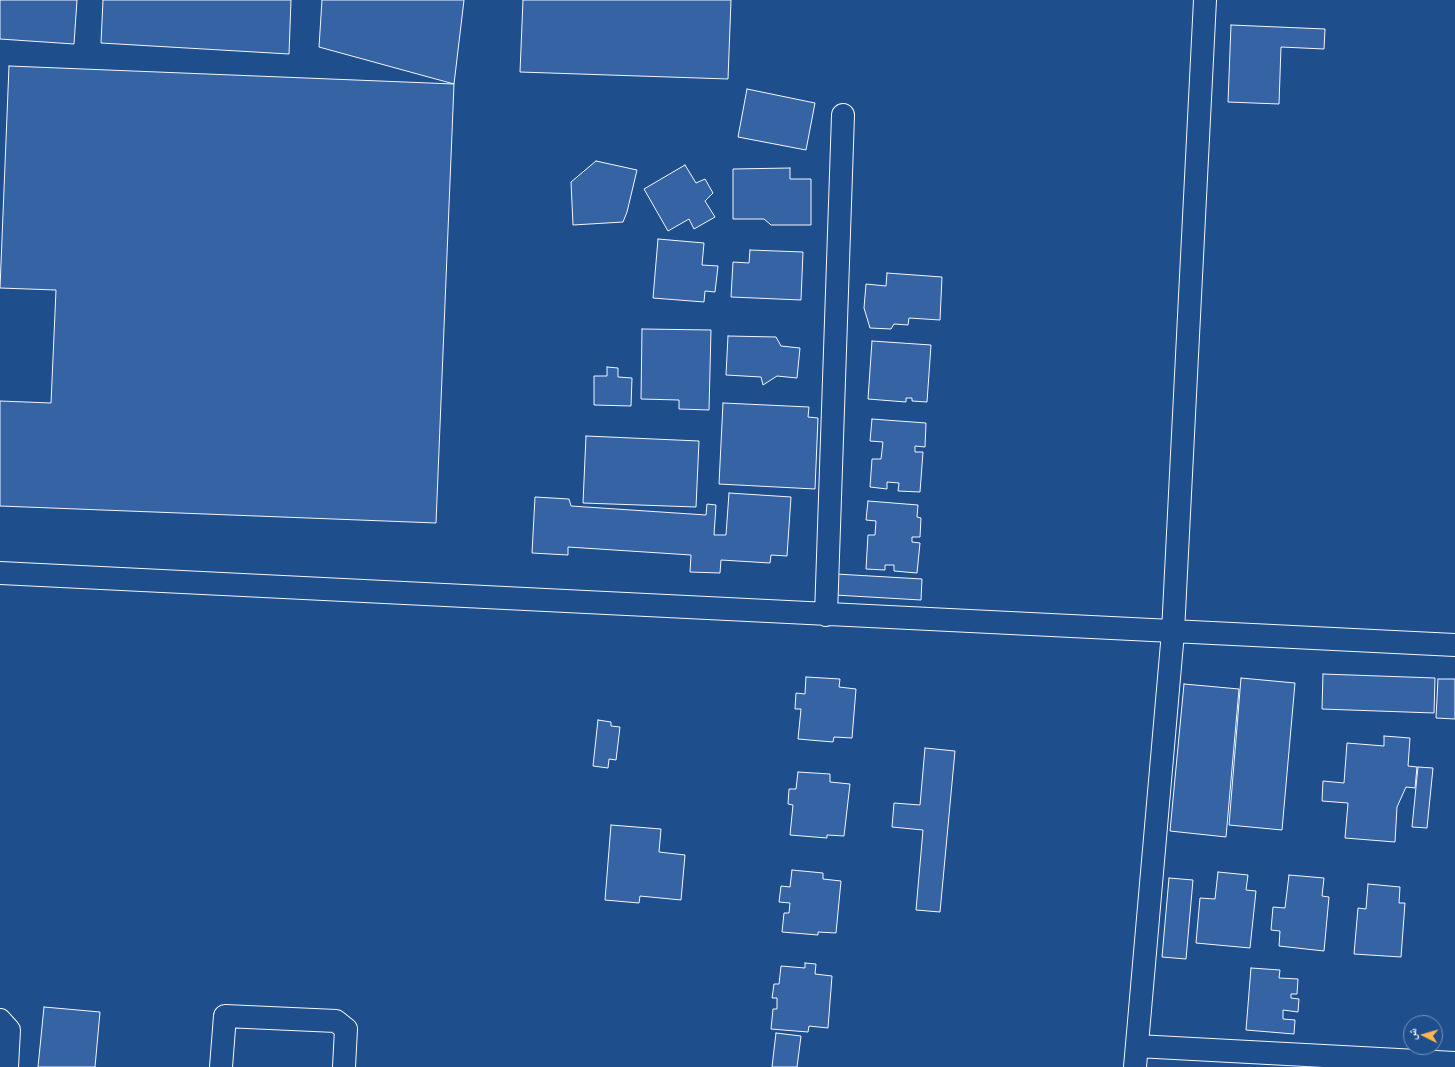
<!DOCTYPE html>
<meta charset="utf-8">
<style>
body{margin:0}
#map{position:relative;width:1455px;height:1067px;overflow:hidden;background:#1f4e8c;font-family:"IBM Plex Serif","Noto Naskh Arabic",serif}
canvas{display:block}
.north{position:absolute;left:1403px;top:1015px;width:40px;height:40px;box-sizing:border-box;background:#1f4e8c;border:1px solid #7391ba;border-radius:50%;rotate:275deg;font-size:11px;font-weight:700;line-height:16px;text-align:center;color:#f2f6ff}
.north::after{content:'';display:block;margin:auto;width:14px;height:18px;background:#ffb74d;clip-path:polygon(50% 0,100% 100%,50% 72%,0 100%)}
</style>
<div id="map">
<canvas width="1455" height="1067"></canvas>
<div class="north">ش</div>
</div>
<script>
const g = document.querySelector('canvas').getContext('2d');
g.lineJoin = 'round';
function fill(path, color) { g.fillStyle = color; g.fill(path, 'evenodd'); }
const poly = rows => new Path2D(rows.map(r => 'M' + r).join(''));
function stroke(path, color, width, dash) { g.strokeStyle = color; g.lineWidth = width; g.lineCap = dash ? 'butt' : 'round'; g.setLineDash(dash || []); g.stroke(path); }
const building = poly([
 [0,0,77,0,74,44,0,39,0,0],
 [103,0,291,0,289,54,101,43,103,0],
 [322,0,464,0,454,84,319,47,322,0],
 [523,0,731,0,728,79,520,72,523,0],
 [1231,25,1325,29,1324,49,1281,47,1279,104,1228,102,1231,25],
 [9,66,454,84,436,523,0,506,0,401,51,403,56,290,0,288,9,66],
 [747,89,815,103,806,150,738,137,747,89],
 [596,161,637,170,627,212,623,222,573,225,571,182,596,161],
 [685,165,696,183,705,179,713,193,705,201,715,217,694,229,689,219,668,231,644,189,685,165],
 [790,168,790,179,811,179,811,225,771,225,764,219,733,219,733,169,790,168],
 [658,239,704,243,702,265,718,266,715,292,705,291,704,302,653,298,658,239],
 [750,250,803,252,801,300,731,297,733,262,749,263,750,250],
 [887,273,942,277,940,320,909,318,908,325,894,324,891,329,870,328,864,308,866,284,886,286,887,273],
 [642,329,711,330,709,410,679,409,679,400,641,399,642,329],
 [728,336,776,337,781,346,800,348,797,378,777,376,763,385,761,377,726,375,728,336],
 [872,341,931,345,927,402,912,401,912,398,906,398,906,402,868,399,872,341],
 [607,367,618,368,618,377,632,378,631,406,594,405,594,376,607,376,607,367],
 [723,403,809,407,808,417,818,418,815,489,719,484,723,403],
 [872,419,926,423,925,447,915,446,915,452,923,452,920,492,898,491,899,483,887,482,887,489,870,487,872,459,881,459,883,442,870,441,872,419],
 [586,436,699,441,696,507,583,503,586,436],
 [729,493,791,497,787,556,771,555,770,563,721,560,720,573,690,572,691,555,568,547,568,555,532,553,535,497,569,499,571,506,706,515,707,504,716,505,714,535,726,535,729,493],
 [868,501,918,505,917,517,921,518,920,537,912,537,912,542,920,543,917,573,894,571,894,565,885,565,885,570,866,569,868,535,875,535,876,521,866,520,868,501],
 [836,574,922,579,921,600,835,595,836,574],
 [1323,674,1435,678,1434,713,1322,709,1323,674],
 [806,677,840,679,839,687,856,689,852,738,834,737,833,742,798,739,801,709,795,709,796,693,805,694,806,677],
 [1241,678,1295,683,1282,830,1229,825,1241,678],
 [1438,679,1455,679,1455,719,1436,718,1438,679],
 [1184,684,1239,689,1226,837,1170,831,1184,684],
 [598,720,611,722,611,726,620,727,616,760,609,759,608,768,593,766,598,720],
 [1384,736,1410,738,1408,766,1417,767,1415,788,1406,787,1397,807,1395,842,1345,838,1348,803,1322,801,1323,781,1344,783,1347,743,1384,746,1384,736],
 [925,748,955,751,940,912,916,910,923,830,892,827,894,803,920,805,925,748],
 [1418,767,1433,768,1427,828,1412,827,1418,767],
 [798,772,830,774,830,782,850,784,844,836,827,835,827,838,790,835,793,805,788,804,789,789,796,789,798,772],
 [611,825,661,829,659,852,685,855,681,900,640,896,639,903,605,900,611,825],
 [792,870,823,873,823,879,841,881,836,933,818,932,818,935,782,932,784,913,789,913,790,903,779,902,781,886,790,887,792,870],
 [1218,872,1248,875,1246,890,1256,891,1250,948,1196,943,1200,898,1215,899,1218,872],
 [1289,875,1324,878,1322,896,1329,897,1324,951,1279,946,1280,931,1271,930,1273,907,1285,908,1289,875],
 [1169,878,1193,880,1186,959,1162,957,1169,878],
 [1368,884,1400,887,1399,903,1405,903,1401,957,1354,954,1358,908,1366,909,1368,884],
 [805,963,816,964,815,974,832,976,828,1028,809,1026,808,1032,771,1029,773,1009,777,1009,777,998,772,998,774,984,779,984,781,966,805,968,805,963],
 [1251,968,1280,970,1279,978,1298,979,1297,994,1291,994,1291,998,1299,999,1298,1012,1283,1010,1283,1019,1295,1020,1294,1034,1246,1030,1251,968],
 [44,1007,100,1012,95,1067,38,1067,44,1007],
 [776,1033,801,1036,797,1067,772,1067,776,1033]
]);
const minor = poly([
 [0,573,1455,645],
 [826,615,843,115],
 [0,1020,9,1030,7,1067],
 [1137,1046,1455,1063],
 [221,1067,225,1016,336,1021,346,1029,344,1067],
 [1135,1067,1173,632,1205,0]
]);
fill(building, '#3563a3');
stroke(building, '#f2f6ff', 1);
stroke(minor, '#f2f6ff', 24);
stroke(minor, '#1f4e8c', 22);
</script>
